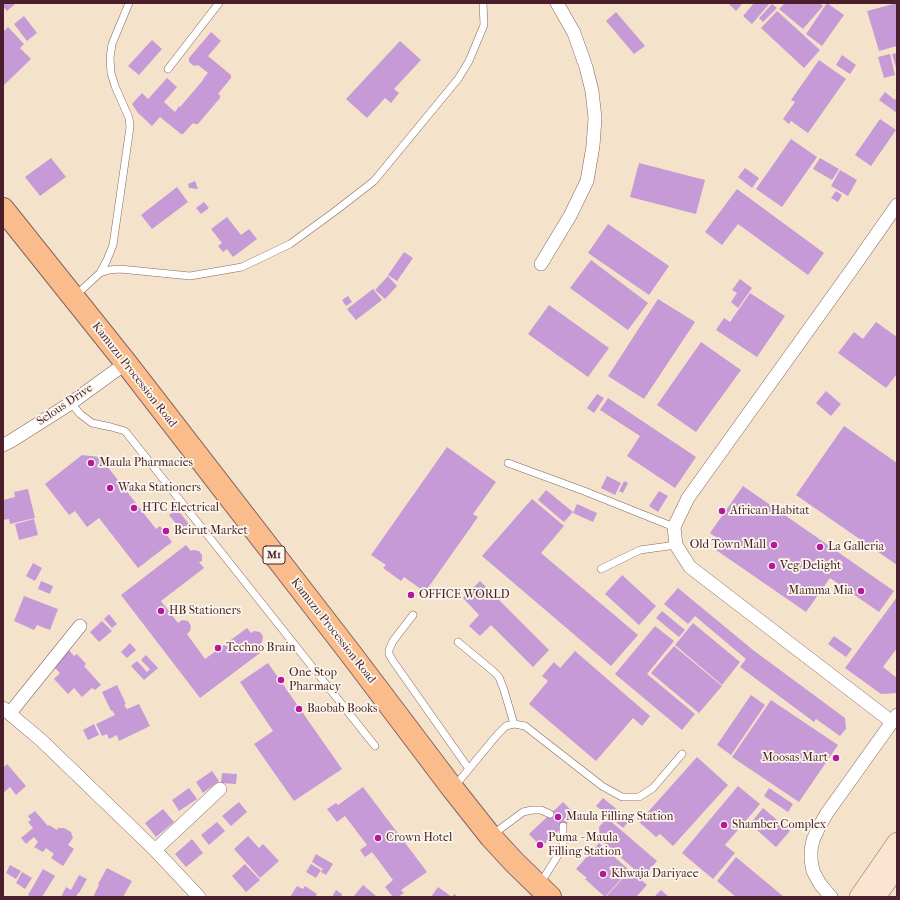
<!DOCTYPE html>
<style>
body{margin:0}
#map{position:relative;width:900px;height:900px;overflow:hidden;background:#f4e3ca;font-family:"IM FELL French Canon",serif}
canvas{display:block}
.frame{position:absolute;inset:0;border:4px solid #4a1f2b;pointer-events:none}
</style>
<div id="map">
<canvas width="900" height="900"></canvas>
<div class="frame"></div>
</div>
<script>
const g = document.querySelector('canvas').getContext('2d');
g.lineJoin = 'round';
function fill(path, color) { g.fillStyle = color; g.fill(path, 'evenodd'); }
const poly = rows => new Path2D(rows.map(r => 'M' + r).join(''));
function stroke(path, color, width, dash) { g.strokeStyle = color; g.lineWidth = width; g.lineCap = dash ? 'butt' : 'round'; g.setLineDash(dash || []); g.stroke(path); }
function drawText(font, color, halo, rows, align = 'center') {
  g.font = font + ' "IM FELL French Canon",serif'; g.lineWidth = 3.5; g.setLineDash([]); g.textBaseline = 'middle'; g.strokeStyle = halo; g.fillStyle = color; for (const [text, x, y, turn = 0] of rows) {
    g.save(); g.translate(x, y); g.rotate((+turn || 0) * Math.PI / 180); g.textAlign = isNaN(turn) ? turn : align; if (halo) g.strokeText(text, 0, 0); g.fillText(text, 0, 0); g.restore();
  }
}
const building = poly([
 [3,3,14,3,15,4,7,11,3,7],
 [728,3,743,3,736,11],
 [754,3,770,3,752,24,743,16],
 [785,3,819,3,823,6,803,29,779,9],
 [827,3,844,15,822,46,806,34],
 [897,3,897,46,879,51,867,11],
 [772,4,777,8,763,22,759,18],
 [777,11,820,50,804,68,761,28],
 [616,12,645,46,634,54,606,21],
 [24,16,37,33,27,41,14,24],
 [8,27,24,44,20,48,31,59,3,86,3,32],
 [211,32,221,41,208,56,231,75,231,78,218,94,220,95,220,98,198,124,195,124,193,123,183,134,181,134,160,117,152,126,138,113,132,104,142,93,148,99,167,78,177,87,164,102,175,112,179,106,180,107,204,79,203,79,208,73,198,65,194,66,189,62,189,58],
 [152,40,162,49,139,75,128,66],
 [400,41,421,60,394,89,399,93,391,103,385,98,367,118,346,99],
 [897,53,897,71,892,54],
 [890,54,895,75,884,78,878,57],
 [842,55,856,65,850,74,836,65],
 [819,60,846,79,808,133,791,121,789,124,783,119,795,102,791,100],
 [885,92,895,100,897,97,897,113,879,100],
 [880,119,896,130,871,166,855,155],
 [791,139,817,157,782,207,756,189],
 [51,158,66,177,40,196,25,177],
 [820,158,839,169,832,180,813,169],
 [639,163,705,180,696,214,630,197],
 [745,168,759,178,752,188,738,177],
 [840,170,857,180,848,196,831,186],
 [195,181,198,189,189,188,188,184],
 [177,187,188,202,152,229,141,215],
 [737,189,824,253,808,275,738,224,722,245,705,232],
 [836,191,842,195,838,202,831,198],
 [204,202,209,208,201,214,196,208],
 [227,217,241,235,249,229,257,239,233,257,227,249,223,252,218,246,222,243,211,229],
 [608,224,669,266,649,295,588,253],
 [404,252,413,258,397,281,388,275],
 [591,260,648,303,628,330,570,288],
 [388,276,397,286,385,299,375,290],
 [740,279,752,288,738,308,731,302,737,293,732,290],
 [373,289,382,300,356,320,347,309],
 [750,293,785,316,757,357,716,330,724,318,730,322],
 [348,296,352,302,346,306,342,300],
 [658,299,695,322,644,399,608,376],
 [549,305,609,348,588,377,528,334],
 [876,322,897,337,897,374,886,388,838,353,854,332,863,339],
 [701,342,741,370,696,432,657,405],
 [826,391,841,404,831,416,816,403],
 [597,394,604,398,594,413,587,408],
 [608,398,696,457,675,488,627,456,640,436,600,410],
 [844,426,897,463,897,565,796,495],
 [447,447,496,482,473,514,478,517,425,592,404,577,401,581,383,568,386,565,371,555],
 [82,455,100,457,156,529,160,526,172,542,138,568,99,518,87,527,75,511,69,515,45,484],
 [607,476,621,483,615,495,601,488],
 [624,481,628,483,623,493,619,491],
 [743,486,894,591,879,612,830,578,806,612,716,550,722,541,710,533],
 [28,489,35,518,10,524,9,519,3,520,3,500,15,497,14,492],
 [546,490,573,512,564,522,538,500],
 [659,491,668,496,658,512,649,506],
 [532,499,564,526,541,553,638,635,611,666,482,556],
 [577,504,597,513,593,522,573,513],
 [177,509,189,524,181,530,169,515],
 [34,519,38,535,19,540,15,524],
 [186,545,191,551,193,550,199,551,202,555,202,561,199,562,204,568,161,601,178,623,182,620,188,621,191,626,190,631,187,634,205,659,247,628,251,633,254,631,260,632,263,636,262,642,260,644,264,650,200,698,121,595],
 [33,563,42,568,35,581,26,576],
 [622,575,656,606,639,625,605,594],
 [41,581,53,586,50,594,38,589],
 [480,581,549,650,533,667,491,625,480,636,469,626,479,615,463,598],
 [678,588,753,650,845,718,846,729,840,736,816,719,814,722,740,667,746,659,695,616,688,624,664,604],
 [24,596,58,609,50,630,37,625,34,630,14,621],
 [897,597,897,648,883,667,897,678,897,693,881,694,845,668],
 [662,611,685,630,679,637,656,618],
 [109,614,117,624,112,628,104,619],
 [102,621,112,631,99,642,90,632],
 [693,623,740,662,722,685,675,645],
 [655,626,674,641,647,674,695,714,682,730,615,674],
 [834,636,852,649,846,657,828,644],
 [130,643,136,650,127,658,121,652],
 [674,646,722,686,699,713,651,673],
 [68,649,74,656,77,654,86,664,84,666,101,685,95,690,92,688,82,697,74,688,68,694,54,679,60,673,51,664],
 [575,651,650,716,642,726,633,718,596,761,529,704,548,681,542,676,554,662,560,668],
 [146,655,158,668,144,680,131,666,137,661,147,672,150,669,141,660],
 [268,663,342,769,294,801,254,744,273,731,240,682],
 [117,685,126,704,124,705,127,709,139,704,150,726,119,741,117,735,109,739,107,734,102,736,96,724,115,715,112,710,111,711,102,692],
 [751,695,765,705,731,755,717,745],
 [771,700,838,745,799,802,732,757],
 [94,724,99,735,88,740,83,730],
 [697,757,728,785,673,846,660,834,656,837,639,822],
 [7,764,26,786,16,795,10,787,3,793,3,768],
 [212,771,219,781,203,793,196,782],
 [222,773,237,774,236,784,221,783],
 [738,786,760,804,725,845,735,853,713,879,682,853],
 [363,787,427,872,401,890,404,893,398,897,393,897,385,887,393,880,372,852,365,857,360,850,367,845,345,816,337,822,327,809,336,803,338,805],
 [189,788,197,799,179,811,172,800],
 [769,788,793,804,788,812,764,796],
 [603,798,630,820,623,828,596,806],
 [239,802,247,812,231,826,222,816],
 [563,802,576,815,541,847,529,834],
 [763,808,790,831,776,847,750,824],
 [163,809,174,822,156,837,145,823],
 [35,811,48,826,49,825,57,830,58,828,64,828,71,832,73,838,68,845,74,849,63,866,51,858,54,854,46,848,43,852,34,847,38,842,34,837,26,844,21,838,33,828,28,822,31,820,28,816],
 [607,818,657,861,643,877,600,839,599,827],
 [217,822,225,831,209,845,201,835],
 [248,836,259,848,263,844,279,861,260,878,234,849],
 [192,839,203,853,186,867,175,854],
 [599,843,629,870,605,897,585,879,587,878,576,869],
 [316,854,333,864,326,875,321,872,323,869,312,862],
 [736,857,784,897,736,897,717,881],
 [245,864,260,880,246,892,232,876],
 [311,864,321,870,316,878,306,872],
 [10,865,21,871,16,879,6,873],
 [107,868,132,881,123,897,93,897,99,885,98,884],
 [43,869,55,876,42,897,31,897,28,895],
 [630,870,647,885,636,897,606,897],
 [22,872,32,878,25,889,16,883],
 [79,875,87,879,79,893,78,893,76,897,61,897,66,887,71,890],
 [363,885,376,896,376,897,353,897],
 [297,886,303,889,305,886,317,894,315,897,290,897],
 [438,887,452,897,454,894,458,897,431,897],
 [336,890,342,894,341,897,332,897],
 [661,890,669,897,654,897]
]);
const service = poly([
 [168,69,219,3],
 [100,273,109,270,120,269,190,276,242,267,290,244,334,212,374,181,458,79,469,61,484,25,483,3],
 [75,296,100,273,107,260,113,245,130,127,129,118,115,86,111,73,110,58,112,44,129,3],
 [71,403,80,414,92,423,111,427,125,431,375,746],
 [508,463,584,491,674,527],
 [601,569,640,550,676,545],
 [413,615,393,641,389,650,389,654,393,661,469,769],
 [458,642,493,671,499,677,504,690,514,724],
 [454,787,497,735,506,726,514,724,525,726,602,786,622,797,639,797,653,788,682,754],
 [492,835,523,812,532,810,541,810,550,814],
 [540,884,563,847,563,826]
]);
const minor = poly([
 [541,264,570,216,587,181,593,146,595,118,592,91,586,67,574,33,557,3],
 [3,445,11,441,71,403,126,363],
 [3,708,41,740,155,850,199,897],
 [10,713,80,626],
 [892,722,690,567,676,545,674,527,688,498,850,272,897,205],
 [155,850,220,789],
 [831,897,820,884,813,871,811,860,811,850,813,840,819,827,827,813,897,715]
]);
const secondary = poly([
 [859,897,897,842],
 [876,897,897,867]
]);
const trunk = poly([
 [3,209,126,363,351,654,453,789,491,837,514,862,550,897]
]);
const markers = [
 [91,463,4,"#b5179e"],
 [110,488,4,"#b5179e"],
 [134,508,4,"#b5179e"],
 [722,511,4,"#b5179e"],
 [166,531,4,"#b5179e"],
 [774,545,4,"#b5179e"],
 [820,547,4,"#b5179e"],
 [772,566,4,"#b5179e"],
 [861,591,4,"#b5179e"],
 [411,595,4,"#b5179e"],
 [161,611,4,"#b5179e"],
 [218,648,4,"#b5179e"],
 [281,680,4,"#b5179e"],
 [299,709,4,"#b5179e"],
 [836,758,4,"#b5179e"],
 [558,817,4,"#b5179e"],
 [724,825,4,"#b5179e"],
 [378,838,4,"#b5179e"],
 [540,845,4,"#b5179e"],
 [603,874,4,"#b5179e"]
];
const shields = [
 [274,555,22]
];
const shieldNames = [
 ["M1",274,555]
];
const streetNames = [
 ["Kamuzu Procession Road",134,375,52],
 ["Selous Drive",65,405,-34],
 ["Kamuzu Procession Road",333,631,52]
];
const poiNames = [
 ["Maula Pharmacies",99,463],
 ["Waka Stationers",118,488],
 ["HTC Electrical",142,508],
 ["African Habitat",730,511],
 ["Beirut Market",174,531],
 ["Old Town Mall",766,545,"right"],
 ["La Galleria",828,547],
 ["Veg Delight",780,566],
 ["Mamma Mia",853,591,"right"],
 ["OFFICE WORLD",419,595],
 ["HB Stationers",169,611],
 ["Techno Brain",226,648],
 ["One Stop",289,673],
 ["Pharmacy",289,687],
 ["Baobab Books",307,709],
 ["Moosas Mart",828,758,"right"],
 ["Maula Filling Station",566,817],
 ["Shamber Complex",732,825],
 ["Crown Hotel",386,838],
 ["Puma - Maula",548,838],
 ["Filling Station",548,852],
 ["Khwaja Dariyaee",611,874]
];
fill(building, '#c69ad6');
stroke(service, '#866463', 8);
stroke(minor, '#866463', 14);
stroke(secondary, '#866463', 20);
stroke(trunk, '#866463', 24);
stroke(service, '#fff', 7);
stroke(minor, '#fff', 13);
stroke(secondary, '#fde4d0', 19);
stroke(trunk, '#f9bc8a', 22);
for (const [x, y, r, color] of markers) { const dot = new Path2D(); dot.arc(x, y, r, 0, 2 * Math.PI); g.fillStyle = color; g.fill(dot); stroke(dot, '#fbf7ec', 1.5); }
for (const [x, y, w] of shields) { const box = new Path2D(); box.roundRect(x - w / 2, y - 9, w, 18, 3); g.fillStyle = '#fbf7ec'; g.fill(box); stroke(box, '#4a1f2b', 1); }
drawText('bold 11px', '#4a1f2b', null, shieldNames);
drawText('12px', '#4a1f2b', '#fbf7ec', streetNames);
drawText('12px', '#4a1f2b', '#fbf7ec', poiNames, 'left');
</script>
